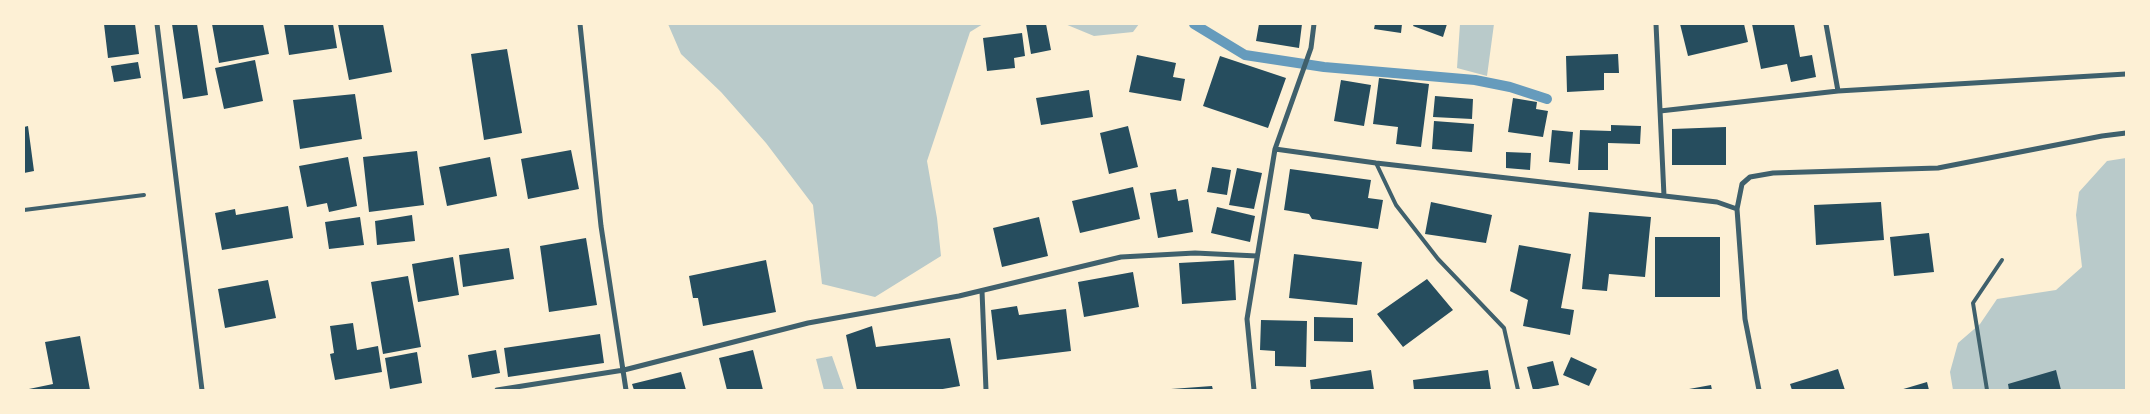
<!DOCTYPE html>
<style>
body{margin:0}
#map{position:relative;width:2150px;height:414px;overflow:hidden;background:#fdf0d5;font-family:Rubik,sans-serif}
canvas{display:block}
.frame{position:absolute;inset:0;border:25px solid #fdf0d5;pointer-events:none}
</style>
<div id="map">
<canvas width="2150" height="414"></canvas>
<div class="frame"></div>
</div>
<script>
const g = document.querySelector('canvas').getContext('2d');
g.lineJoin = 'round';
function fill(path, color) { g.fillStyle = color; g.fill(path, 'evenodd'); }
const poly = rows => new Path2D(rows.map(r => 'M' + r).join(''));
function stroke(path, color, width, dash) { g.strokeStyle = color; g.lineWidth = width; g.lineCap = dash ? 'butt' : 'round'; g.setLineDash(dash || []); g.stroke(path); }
const green = poly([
 [668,24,983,24,970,32,927,161,937,218,941,256,875,297,822,284,813,205,766,143,721,92,681,54],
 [1065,24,1139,24,1133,32,1094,36],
 [1460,24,1494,24,1487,76,1457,68],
 [2126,158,2126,390,1953,390,1950,372,1958,343,1980,324,1997,299,2056,290,2082,267,2076,215,2079,192,2107,161],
 [832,356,844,390,824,390,816,359]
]);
const stream = poly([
 [1194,24,1245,55,1324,67,1475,80,1510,87,1547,99]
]);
const building = poly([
 [104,24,135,24,139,54,108,58],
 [172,24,197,24,208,95,183,99],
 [212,24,263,24,269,54,219,63],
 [284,24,333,24,337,48,289,55],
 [338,24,383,24,392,72,349,80],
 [1026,24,1046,24,1051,50,1031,54],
 [1259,24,1302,24,1299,48,1256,41],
 [1375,24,1402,24,1401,33,1374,29],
 [1414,24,1447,24,1443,37,1413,26],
 [1680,24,1744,24,1748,42,1688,56],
 [1752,24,1794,24,1800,57,1812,55,1816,77,1791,82,1787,64,1761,69],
 [1022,33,1025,56,1014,58,1015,68,987,71,983,38],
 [507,49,522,133,484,140,471,54],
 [1618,54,1619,73,1604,73,1604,90,1567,92,1566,56],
 [1137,55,1176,63,1173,77,1185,79,1181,101,1129,92],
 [1220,56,1286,78,1268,128,1203,106],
 [255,60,263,101,224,109,215,68],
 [138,62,141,78,114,82,111,66],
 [1379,78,1429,84,1421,147,1396,144,1398,127,1373,124],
 [1341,80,1371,85,1364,126,1334,121],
 [1089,90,1093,117,1041,125,1036,98],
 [355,94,362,139,300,149,293,100],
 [1435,96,1473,99,1472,119,1433,117],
 [1513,98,1537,102,1536,109,1548,111,1543,137,1508,132],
 [1434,121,1474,124,1472,152,1432,149],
 [1611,125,1641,126,1640,144,1608,143,1608,170,1578,170,1580,130,1611,131],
 [28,126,34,171,24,173,24,127],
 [1128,126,1138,167,1109,174,1100,133],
 [1726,127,1726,165,1672,165,1672,129],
 [1552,130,1573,132,1570,164,1549,162],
 [571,150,579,189,528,199,521,159],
 [417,151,424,205,369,212,363,157],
 [1506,152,1531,153,1530,170,1506,168],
 [348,157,357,206,329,212,327,203,307,207,299,166],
 [490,157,497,196,447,206,439,167],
 [1212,167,1231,170,1227,195,1207,192],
 [1237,168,1262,173,1254,209,1229,205],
 [1290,169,1371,180,1368,198,1383,200,1378,229,1312,219,1309,214,1284,210],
 [1133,187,1140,219,1080,233,1072,201],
 [1176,189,1178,201,1188,199,1193,232,1158,238,1150,193],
 [1431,202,1492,215,1486,243,1425,234],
 [1881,202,1884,240,1816,245,1814,205],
 [288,206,293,238,222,250,215,213,235,209,236,215],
 [1217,207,1255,216,1250,242,1211,233],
 [1589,212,1651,217,1645,277,1609,274,1607,291,1582,289],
 [412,215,415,241,377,245,375,221],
 [360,217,364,245,329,249,325,222],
 [1039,217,1048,256,1002,267,993,228],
 [1929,233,1934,272,1894,276,1890,237],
 [1655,237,1720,237,1720,297,1655,297],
 [586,238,597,305,549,312,540,246],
 [1519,245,1571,254,1561,308,1574,310,1570,335,1523,326,1528,300,1510,291],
 [509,248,514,279,463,287,459,255],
 [1294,254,1362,262,1357,305,1289,298],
 [453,257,459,295,418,302,412,264],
 [766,260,776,312,703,326,698,298,693,298,689,276],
 [1234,260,1236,300,1182,304,1179,263],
 [1133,272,1139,307,1084,317,1078,282],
 [408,276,421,347,383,354,371,282],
 [1427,279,1453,310,1403,347,1377,314],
 [268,280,276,318,225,328,218,289],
 [1017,306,1019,315,1066,309,1071,351,997,360,991,310],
 [1314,317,1353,318,1353,342,1314,341],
 [1261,320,1307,321,1306,367,1275,366,1275,351,1260,350],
 [353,323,357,350,378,346,382,372,335,380,330,354,334,353,330,326],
 [872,326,876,347,950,338,960,386,937,390,857,390,846,335],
 [600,334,604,363,508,377,504,348],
 [80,336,90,390,24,390,53,384,45,342],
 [496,350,500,373,472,378,468,355],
 [753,350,763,390,727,390,719,358],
 [417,352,422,383,390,389,385,358],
 [1571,357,1597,369,1589,386,1563,375],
 [1553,361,1559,385,1533,390,1527,367],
 [1838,369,1845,390,1792,390,1790,384],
 [1371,370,1374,390,1311,390,1310,380],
 [1488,370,1491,390,1414,390,1413,380],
 [2056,370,2061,390,2009,390,2008,384],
 [681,372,686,390,634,390,632,384],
 [1927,382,1929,390,1900,390],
 [1711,385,1712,390,1689,390,1689,389],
 [1212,386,1213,390,1171,390,1171,389]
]);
const service = poly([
 [1376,163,1396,205,1438,259,1504,328,1518,390],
 [24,210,144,195],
 [1987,390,1973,303,2002,260]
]);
const minor = poly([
 [157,24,202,390],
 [580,24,601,226,626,390],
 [1656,24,1664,196],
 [1826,24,1838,91],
 [1660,111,1838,91,2126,74],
 [1275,149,1376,163,1717,202,1737,209,1745,319,1759,390],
 [1737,209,1742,184,1750,177,1773,173,1938,168,2102,136,2126,133],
 [982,291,986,390],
 [497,390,624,370,808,323,959,296,1121,257,1195,253,1257,256],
 [1254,390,1247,319,1275,149,1311,48,1314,24]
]);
fill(green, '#b9caca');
stroke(stream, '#669bbc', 10);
fill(building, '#264d5e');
stroke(service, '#3f606c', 4);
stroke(minor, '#3f606c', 5);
</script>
